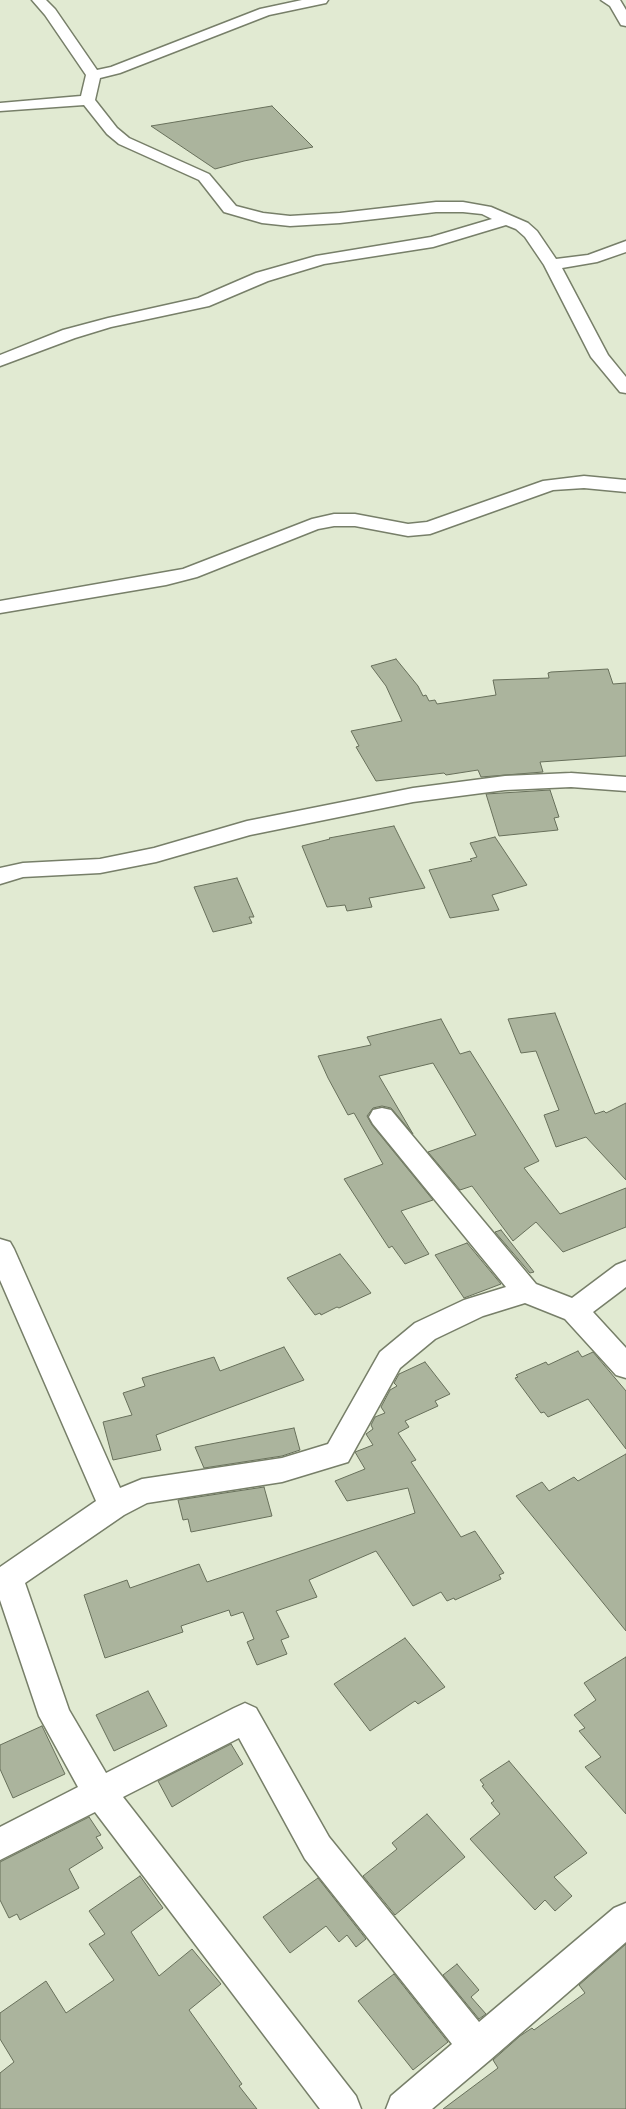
<!DOCTYPE html>
<style>
body{margin:0}
canvas{display:block;background:#e1ead2}
</style>
<canvas width="626" height="2109"></canvas>
<script>
const g = document.querySelector('canvas').getContext('2d');
g.lineJoin = 'round';
function fill(path, color) { g.fillStyle = color; g.fill(path, 'evenodd'); }
const poly = rows => new Path2D(rows.map(r => 'M' + r).join(''));
function stroke(path, color, width, dash) { g.strokeStyle = color; g.lineWidth = width; g.lineCap = dash ? 'butt' : 'round'; g.setLineDash(dash || []); g.stroke(path); }
const building = poly([
 [272,106,313,147,244,161,215,169,151,126,272,106],
 [396,659,418,686,423,696,426,695,429,701,435,700,437,704,496,695,493,680,549,678,548,673,551,672,608,669,613,684,626,683,626,756,540,762,543,772,481,777,478,770,446,775,444,773,376,781,356,747,359,746,351,731,402,721,386,686,371,666,396,659],
 [550,790,559,817,554,818,558,830,499,836,486,794,550,790],
 [394,826,425,888,369,898,372,907,347,911,345,905,327,907,302,846,330,839,329,838,394,826],
 [495,837,527,885,492,895,499,910,450,918,429,870,472,861,470,859,477,857,470,843,495,837],
 [237,878,254,917,249,917,252,923,213,932,194,887,237,878],
 [555,1013,595,1114,604,1111,606,1113,626,1103,626,1180,586,1137,556,1147,544,1115,559,1110,536,1051,521,1053,508,1019,555,1013],
 [441,1019,460,1054,470,1051,539,1161,524,1168,560,1214,626,1188,626,1227,563,1252,536,1222,513,1241,472,1186,460,1190,428,1152,476,1135,433,1063,379,1076,413,1134,391,1108,382,1106,373,1108,367,1116,372,1125,433,1200,401,1211,429,1254,405,1264,392,1246,389,1248,344,1179,383,1164,354,1113,348,1115,328,1078,318,1056,371,1045,367,1037,441,1019],
 [501,1230,534,1272,530,1273,495,1232,501,1230],
 [467,1243,501,1284,464,1298,435,1255,467,1243],
 [340,1254,371,1293,339,1308,337,1307,321,1315,320,1313,315,1315,287,1278,340,1254],
 [284,1347,304,1380,156,1435,161,1450,113,1460,103,1422,132,1415,123,1393,145,1386,142,1378,214,1357,220,1371,284,1347],
 [578,1351,582,1357,593,1352,626,1391,626,1449,588,1399,548,1417,544,1412,541,1413,515,1378,518,1377,516,1375,546,1362,548,1365,578,1351],
 [425,1362,450,1394,435,1401,438,1406,405,1421,409,1427,398,1433,416,1460,411,1462,461,1537,475,1531,504,1573,499,1575,501,1579,455,1600,454,1598,447,1601,441,1592,413,1606,376,1551,309,1580,317,1597,276,1611,289,1637,281,1640,287,1654,257,1665,247,1642,254,1639,243,1612,231,1616,229,1610,181,1626,183,1632,105,1658,84,1595,127,1580,130,1588,199,1564,207,1582,415,1513,408,1488,347,1501,335,1481,365,1469,355,1452,373,1445,366,1434,373,1429,371,1425,375,1417,385,1413,381,1407,390,1390,397,1386,394,1383,399,1374,425,1362],
 [294,1428,300,1450,282,1456,204,1468,195,1447,294,1428],
 [626,1454,626,1631,516,1496,542,1482,549,1491,574,1477,578,1481,626,1454],
 [264,1487,272,1516,191,1532,188,1519,183,1520,178,1500,264,1487],
 [405,1638,445,1687,418,1704,415,1701,370,1731,334,1684,405,1638],
 [626,1657,626,1814,585,1767,601,1757,579,1731,585,1728,574,1715,596,1700,584,1683,626,1657],
 [148,1691,167,1726,114,1751,96,1715,148,1691],
 [42,1726,65,1774,13,1798,0,1769,0,1745,42,1726],
 [231,1744,243,1764,172,1807,158,1781,231,1744],
 [509,1761,587,1853,554,1877,572,1896,555,1911,545,1900,535,1910,470,1839,500,1814,491,1803,494,1801,482,1786,484,1785,480,1780,509,1761],
 [427,1814,465,1857,395,1915,363,1876,397,1849,392,1843,427,1814],
 [89,1817,101,1835,96,1837,103,1848,69,1869,79,1888,20,1920,17,1914,9,1918,0,1900,0,1862,89,1817],
 [140,1876,163,1908,131,1932,159,1976,192,1949,221,1984,189,2010,242,2084,239,2086,257,2109,0,2109,0,2073,14,2062,0,2039,0,2013,46,1981,66,2013,114,1980,89,1944,105,1934,89,1911,140,1876],
 [318,1878,366,1939,356,1947,347,1935,339,1942,326,1926,290,1953,263,1917,318,1878],
 [626,1944,626,2109,443,2109,498,2068,493,2060,520,2036,532,2028,534,2030,585,1993,579,1985,626,1944],
 [457,1964,479,1990,471,1997,486,2014,479,2019,443,1975,457,1964],
 [394,1974,448,2042,413,2070,358,2001,394,1974]
]);
const street = poly([
 [32,0,46,0,55,9,97,70,111,67,260,9,302,0,328,0,326,3,269,15,120,73,100,78,95,100,117,128,129,138,209,174,236,206,263,213,290,216,340,213,436,202,463,202,491,207,528,223,537,231,556,259,588,255,626,241,626,252,597,262,562,268,608,355,626,377,626,393,620,392,591,357,544,265,525,237,516,229,506,225,433,247,324,264,268,281,209,306,111,327,75,338,0,366,0,355,63,330,108,318,198,298,256,273,316,256,431,237,492,219,482,214,463,212,436,212,340,223,290,226,262,223,224,212,199,180,119,144,107,134,84,105,0,111,0,103,81,96,86,75,45,15,32,0],
 [601,0,620,0,626,10,626,26,621,25,610,6,601,0],
 [584,476,626,480,626,492,584,488,553,490,430,534,408,536,355,526,334,526,318,529,197,577,166,585,0,613,0,601,183,569,312,519,334,514,355,514,408,524,427,522,543,481,584,476],
 [571,773,626,777,626,791,571,787,505,790,413,802,250,835,156,862,100,873,23,877,0,884,0,868,23,863,100,859,154,848,247,821,413,788,505,776,571,773],
 [382,1108,391,1110,536,1284,572,1298,616,1265,626,1261,626,1287,593,1312,626,1348,626,1378,616,1375,565,1319,525,1303,483,1316,435,1339,400,1368,348,1462,282,1482,147,1503,124,1515,25,1583,69,1710,106,1773,234,1708,245,1703,256,1708,329,1837,479,2022,614,1908,626,1903,626,1942,490,2060,432,2109,386,2109,391,2096,452,2044,305,1859,239,1738,123,1797,356,2096,361,2109,320,2109,95,1812,0,1860,0,1827,78,1787,39,1716,0,1600,0,1567,96,1501,0,1280,0,1239,10,1242,14,1249,120,1488,142,1479,282,1458,328,1444,380,1352,415,1323,464,1300,506,1287,373,1124,369,1117,373,1110,382,1108]
]);
fill(building, '#abb49d');
stroke(building, '#68705b', 1);
stroke(street, '#777f69', 3);
fill(street, '#fff');
</script>
